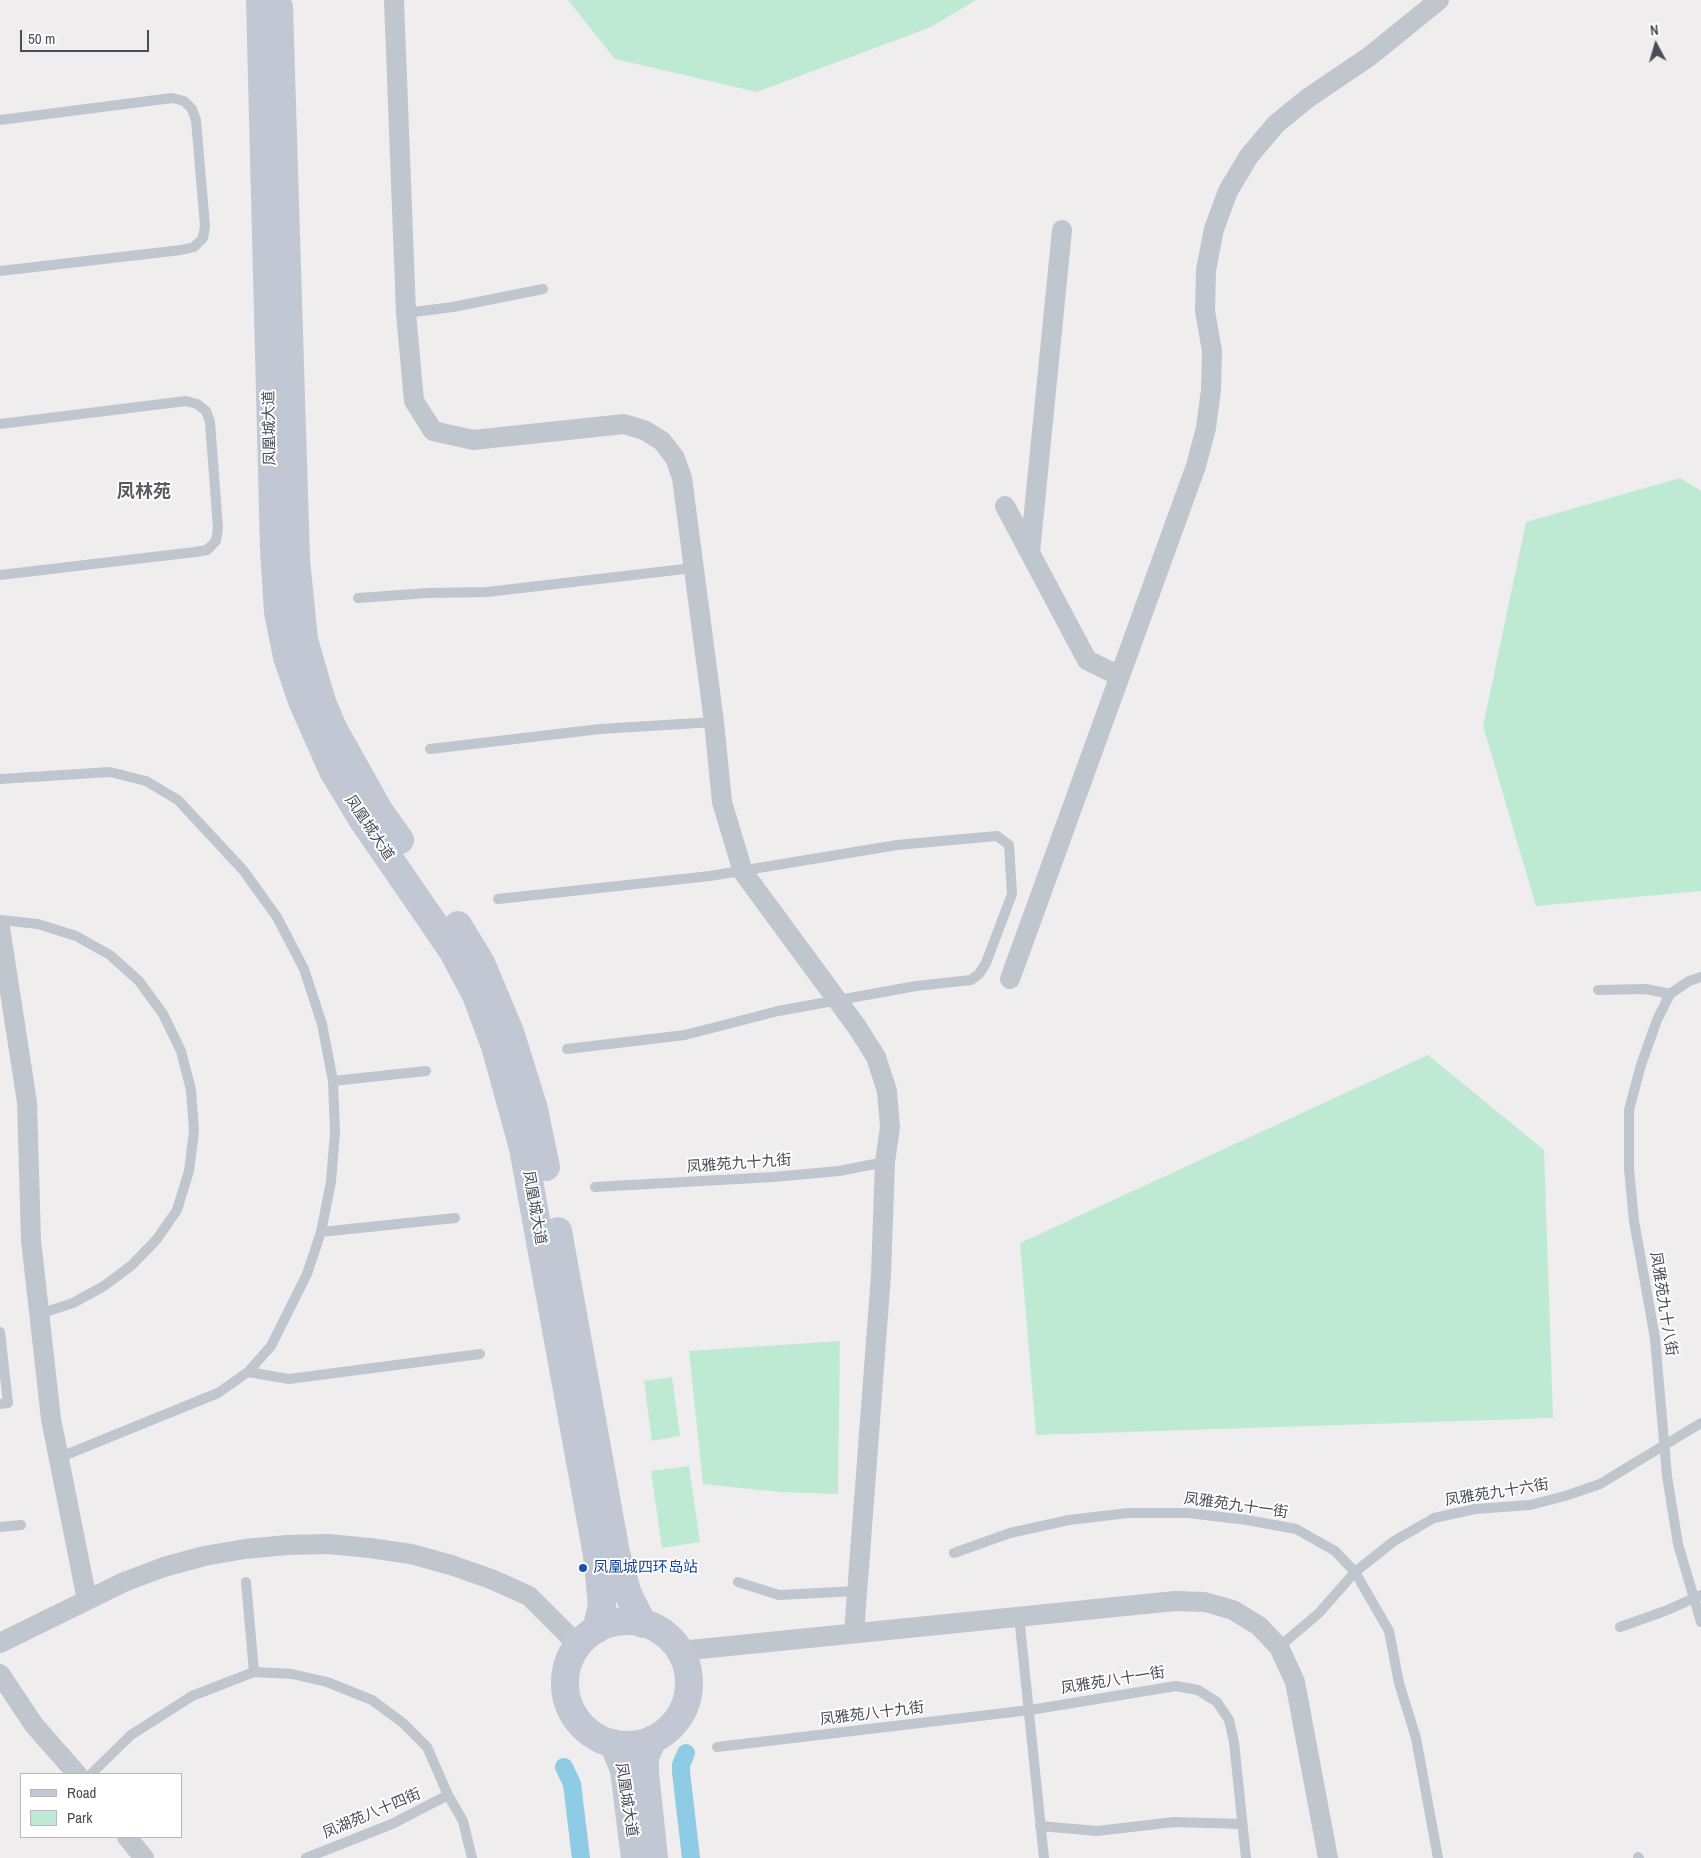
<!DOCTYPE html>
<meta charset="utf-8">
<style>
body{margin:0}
#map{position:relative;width:1701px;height:1858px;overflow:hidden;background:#efeded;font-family:"Archivo Narrow",sans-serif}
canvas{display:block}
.legend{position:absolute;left:20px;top:1773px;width:162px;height:65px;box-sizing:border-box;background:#fff;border:1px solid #b5b8bc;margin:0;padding:6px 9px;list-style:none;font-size:15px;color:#474e58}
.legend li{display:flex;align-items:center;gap:10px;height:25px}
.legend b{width:25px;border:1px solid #b5b8bc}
.north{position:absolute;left:1631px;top:20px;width:50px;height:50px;-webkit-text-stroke:4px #fff;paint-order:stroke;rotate:354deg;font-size:14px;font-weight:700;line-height:20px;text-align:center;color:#474e58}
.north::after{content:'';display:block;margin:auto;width:18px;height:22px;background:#474e58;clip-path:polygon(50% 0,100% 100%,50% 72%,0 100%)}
.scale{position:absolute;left:20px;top:30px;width:129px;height:22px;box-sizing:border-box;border:2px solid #474e58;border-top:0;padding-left:6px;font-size:15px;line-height:18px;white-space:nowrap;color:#474e58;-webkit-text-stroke:4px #fff;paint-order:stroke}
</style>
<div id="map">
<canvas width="1701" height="1858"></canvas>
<ul class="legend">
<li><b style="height:6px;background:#c1c8d4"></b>Road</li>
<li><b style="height:14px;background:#beead3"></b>Park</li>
</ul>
<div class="north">N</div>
<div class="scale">50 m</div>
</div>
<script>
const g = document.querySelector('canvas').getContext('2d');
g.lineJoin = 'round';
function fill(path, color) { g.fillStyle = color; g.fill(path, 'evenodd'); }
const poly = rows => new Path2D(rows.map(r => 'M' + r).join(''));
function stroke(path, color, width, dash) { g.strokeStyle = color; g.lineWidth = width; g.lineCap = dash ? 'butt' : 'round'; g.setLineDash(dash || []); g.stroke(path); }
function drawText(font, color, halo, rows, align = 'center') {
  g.font = font + ' "Archivo Narrow","Noto Sans SC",sans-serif'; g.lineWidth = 4; g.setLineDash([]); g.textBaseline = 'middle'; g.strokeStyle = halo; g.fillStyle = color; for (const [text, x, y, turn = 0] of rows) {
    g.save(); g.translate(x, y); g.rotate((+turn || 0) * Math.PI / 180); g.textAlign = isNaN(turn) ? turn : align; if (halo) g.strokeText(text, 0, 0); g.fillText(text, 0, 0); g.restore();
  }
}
const green = poly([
 [568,0,976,0,931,27,757,92,615,59],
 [1680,478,1701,491,1701,891,1536,906,1483,726,1526,522],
 [1428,1055,1544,1150,1553,1418,1036,1435,1020,1243],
 [840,1341,838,1494,780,1492,703,1484,689,1351],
 [672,1377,680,1436,652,1441,644,1381],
 [689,1466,700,1542,662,1548,651,1471]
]);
const canal = poly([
 [686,1753,681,1765,681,1772,691,1858],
 [564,1767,572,1784,581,1858]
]);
const lane = poly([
 [0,120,172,98,184,101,192,109,196,120,205,226,203,238,194,247,181,250,0,271],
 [406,313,453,307,543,289],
 [0,424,186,401,197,404,206,411,210,422,218,528,216,541,207,550,195,552,0,575],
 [358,598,428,593,487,592,693,568],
 [430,749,600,729,714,722],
 [0,779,110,772,146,781,178,800,243,870,277,917,304,969,322,1024,333,1081,335,1132,331,1182,321,1232,307,1274,271,1346,248,1372,218,1393,58,1458],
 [498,899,710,876,897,845,997,836,1009,845,1012,894,986,963,979,974,971,980,916,986,778,1011,685,1035,567,1049],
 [0,920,38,924,76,936,110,955,139,981,163,1014,181,1051,191,1090,194,1131,189,1171,177,1210,157,1239,132,1265,104,1286,73,1303,39,1314],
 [1701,977,1689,981,1670,994,1657,1020,1641,1065,1629,1110,1629,1169,1634,1221,1655,1338,1667,1476,1678,1544,1701,1622],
 [1598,990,1646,989,1670,994],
 [333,1081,426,1071],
 [595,1187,773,1177,839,1171,885,1162],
 [321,1232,455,1218],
 [0,1332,8,1403,0,1404],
 [248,1372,289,1379,480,1354],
 [0,1527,21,1525],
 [954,1553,1010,1533,1069,1520,1128,1513,1188,1513,1247,1520,1296,1529,1335,1551,1355,1572,1389,1631,1399,1683,1416,1738,1438,1858],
 [246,1582,254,1672],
 [738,1582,779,1595,857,1591],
 [1019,1616,1044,1858],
 [1620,1627,1665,1611,1701,1595],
 [1279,1647,1319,1613,1355,1572,1394,1541,1434,1518,1475,1509,1530,1505,1565,1496,1600,1484,1701,1423],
 [717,1747,1030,1710,1176,1686,1198,1690,1217,1702,1229,1720,1234,1742,1246,1858],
 [91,1774,131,1735,192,1696,254,1672,292,1674,327,1682,372,1700,403,1723,427,1747,448,1795,463,1821,472,1858],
 [1040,1826,1097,1831,1174,1822,1242,1824],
 [1638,1857,1639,1858],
 [306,1858,392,1824,448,1795]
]);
const street = poly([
 [394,0,406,313,414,401,433,431,473,440,624,424,644,430,662,441,675,458,682,478,714,722,722,802,743,872,857,1027,876,1057,887,1091,890,1127,885,1162,881,1275,854,1633],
 [1005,506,1087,660,1119,676],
 [1030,552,1062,230],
 [0,928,27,1102,31,1240,51,1419,87,1600],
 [1010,979,1196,466,1206,428,1211,390,1212,351,1205,311,1206,270,1214,229,1228,191,1249,156,1276,124,1308,98,1370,56,1439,0],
 [0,1643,124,1582,164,1567,204,1556,245,1549,287,1545,328,1544,370,1548,411,1554,451,1565,491,1579,529,1596,578,1645],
 [680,1651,1175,1601,1205,1602,1233,1610,1259,1626,1279,1647,1295,1682,1328,1858],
 [0,1674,34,1725,77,1774],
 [127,1837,144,1858]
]);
const secondary = poly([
 [260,0,274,550,278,612,287,657,302,701,333,771,362,819,452,950,476,995,495,1046,523,1148,597,1555,602,1605,596,1630],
 [279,7,296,560,304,640,322,702,333,728,380,812,400,840],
 [458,925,481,963,510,1032,534,1109,546,1167],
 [558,1231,616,1553,628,1594,643,1624],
 '565 1683a62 62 0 1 1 124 0a62 62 0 1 1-124 0Z',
 [653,1739,645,1757,645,1773,654,1858],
 [613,1743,624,1770,635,1858]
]);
const markers = [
 [583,1568,5,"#1a4fb4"]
];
const streetNames = [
 ["凤凰城大道",270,428,-91],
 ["凤凰城大道",369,828,56],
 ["凤雅苑九十九街",739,1164,-4],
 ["凤凰城大道",534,1208,80],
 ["凤雅苑九十八街",1663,1304,81],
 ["凤雅苑九十六街",1497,1493,-9],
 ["凤雅苑九十一街",1236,1506,8],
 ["凤雅苑八十一街",1113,1681,-9],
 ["凤雅苑八十九街",872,1714,-7],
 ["凤凰城大道",626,1800,81],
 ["凤湖苑八十四街",372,1814,-23]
];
const transitNames = [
 ["凤凰城四环岛站",593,1568]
];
const quarterNames = [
 ["凤林苑",144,492]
];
fill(green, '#beead3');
stroke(canal, '#8ecbe4', 18);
stroke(lane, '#bfc6ce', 10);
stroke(street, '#bfc6ce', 20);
stroke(secondary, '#c1c8d4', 28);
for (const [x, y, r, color] of markers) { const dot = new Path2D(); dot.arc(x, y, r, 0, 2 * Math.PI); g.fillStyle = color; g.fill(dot); stroke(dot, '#fff', 2); }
drawText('15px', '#474e58', '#fff', streetNames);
drawText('15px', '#164399', '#fff', transitNames, 'left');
drawText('bold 18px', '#5a5c61', '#fff', quarterNames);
</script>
